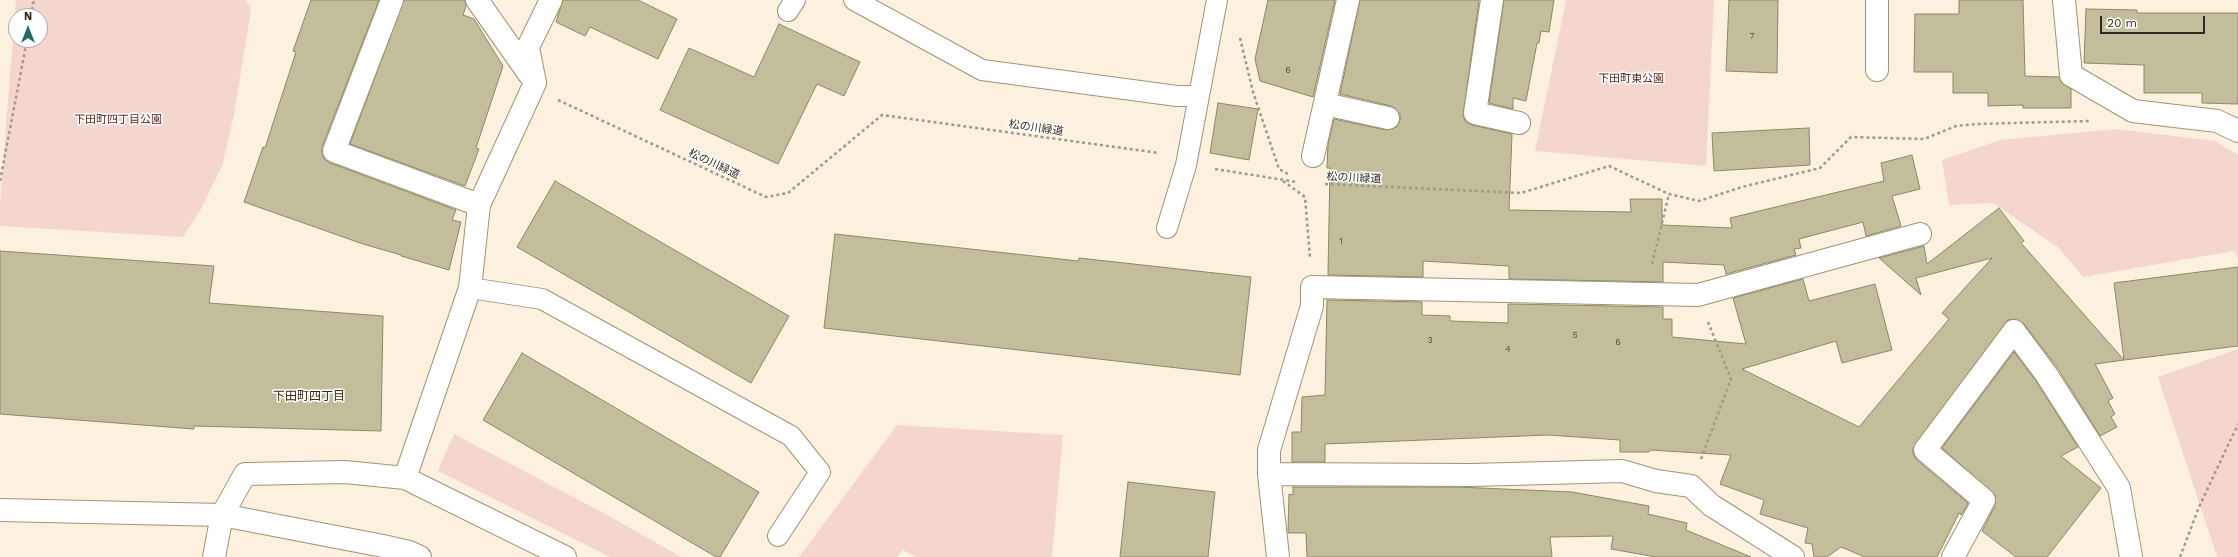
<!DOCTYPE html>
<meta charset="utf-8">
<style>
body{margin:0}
#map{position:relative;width:2238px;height:557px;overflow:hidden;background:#fcf0de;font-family:"Work Sans",sans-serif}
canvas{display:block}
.north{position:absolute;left:8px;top:8px;width:40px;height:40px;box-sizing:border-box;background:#fff;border:1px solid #ada9a5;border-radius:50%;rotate:0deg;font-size:11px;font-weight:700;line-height:16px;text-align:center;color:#31291e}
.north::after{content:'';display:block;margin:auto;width:14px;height:18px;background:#1e6a65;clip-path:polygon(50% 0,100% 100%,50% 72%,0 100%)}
.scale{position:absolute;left:2100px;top:16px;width:105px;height:18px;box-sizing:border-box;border:2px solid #31291e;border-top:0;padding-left:5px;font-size:12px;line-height:14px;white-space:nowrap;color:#31291e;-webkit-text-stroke:3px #fff;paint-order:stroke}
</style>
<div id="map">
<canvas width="2238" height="557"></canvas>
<div class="north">N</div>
<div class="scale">20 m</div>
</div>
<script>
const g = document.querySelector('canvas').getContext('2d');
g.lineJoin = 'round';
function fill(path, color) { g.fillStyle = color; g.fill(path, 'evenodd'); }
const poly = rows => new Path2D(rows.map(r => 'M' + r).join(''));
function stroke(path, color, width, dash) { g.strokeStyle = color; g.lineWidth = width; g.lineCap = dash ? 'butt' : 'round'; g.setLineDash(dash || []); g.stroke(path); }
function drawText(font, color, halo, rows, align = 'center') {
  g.font = font + ' "Work Sans","Noto Sans JP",sans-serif'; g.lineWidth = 3; g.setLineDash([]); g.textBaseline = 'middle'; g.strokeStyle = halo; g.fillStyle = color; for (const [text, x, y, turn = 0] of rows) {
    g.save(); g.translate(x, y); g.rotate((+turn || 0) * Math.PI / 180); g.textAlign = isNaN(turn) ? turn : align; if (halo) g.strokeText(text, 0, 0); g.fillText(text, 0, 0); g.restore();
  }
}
const green = poly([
 [16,0,246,0,251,9,234,115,222,166,201,209,183,237,0,226,0,202],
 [16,16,40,16,40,40,16,40],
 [1566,0,1714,0,1706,166,1535,151],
 [2117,129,2215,141,2238,155,2238,260,2234,251,2083,277,2059,248,1993,203,1949,205,1942,160,2000,140],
 [2238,349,2238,557,2217,557,2158,377],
 [897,425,1063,435,1052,557,916,557,903,550,897,557,799,557],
 [454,434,611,517,681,557,610,557,438,471]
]);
const building = poly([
 [311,0,379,0,322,147,322,153,324,159,330,163,456,210,452,220,461,222,449,270,401,256,401,255,363,244,244,202,263,147,265,148,296,52,293,51,311,0],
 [404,0,465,0,466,6,463,15,474,19,503,66,476,148,479,149,465,186,350,144,404,0],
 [563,0,638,0,677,19,658,59,590,27,585,36,556,22,563,0],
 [1268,0,1335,0,1313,97,1260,81,1255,59,1268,0],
 [1360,0,1479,0,1463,117,1466,122,1472,125,1512,134,1509,210,1631,212,1630,199,1662,199,1662,225,1732,228,1730,218,1884,181,1881,163,1912,155,1920,189,1892,196,1901,226,1866,236,1863,222,1799,239,1801,248,1794,249,1796,255,1726,274,1724,265,1663,262,1663,282,1509,279,1509,266,1423,261,1423,277,1328,275,1330,168,1327,168,1328,145,1334,119,1386,130,1397,127,1400,120,1400,114,1391,106,1340,94,1360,0],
 [1504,0,1554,0,1549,32,1541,31,1539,43,1537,43,1526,101,1513,98,1513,109,1489,103,1504,0],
 [1729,0,1778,0,1777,73,1726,71,1729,0],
 [1959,0,2023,0,2025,76,2059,77,2061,82,2071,89,2071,108,2023,108,2023,105,1988,106,1988,93,1953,93,1953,72,1914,72,1915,14,1959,14,1959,0],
 [2086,9,2137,10,2137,13,2238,13,2238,104,2202,103,2202,93,2144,93,2144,65,2084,63,2086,9],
 [779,24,860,62,844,96,817,84,778,164,660,110,689,48,754,77,779,24],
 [1218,103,1258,109,1249,160,1210,153,1218,103],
 [1809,128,1810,165,1714,171,1712,133,1809,128],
 [555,181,789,316,751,383,517,247,555,181],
 [1999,208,2024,241,2021,243,2124,360,2095,364,2113,398,2108,401,2115,414,2111,417,2117,427,2100,436,2057,367,2024,324,2014,319,2008,320,1913,448,1913,454,1917,460,1968,503,1961,515,1959,513,1937,557,1865,557,1841,547,1827,557,1814,557,1812,544,1805,543,1808,528,1760,514,1764,500,1720,484,1731,455,1650,450,1649,452,1620,452,1620,440,1548,435,1325,444,1325,462,1292,462,1292,432,1301,432,1302,397,1325,395,1327,300,1422,302,1422,315,1450,316,1450,321,1508,323,1508,304,1663,307,1663,319,1672,319,1672,337,1746,344,1733,298,1803,279,1809,301,1875,284,1892,350,1842,363,1836,341,1742,369,1859,427,1949,319,1942,313,1992,258,1916,278,1921,295,1879,258,1924,246,1927,264,1999,208],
 [835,234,1078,261,1079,258,1251,277,1240,375,824,328,835,234],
 [0,251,214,266,209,303,383,316,381,431,194,426,194,429,0,414,0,251],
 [2238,267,2238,346,2124,360,2114,283,2238,267],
 [2014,352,2036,381,2078,447,2061,456,2101,488,2047,557,2016,557,1982,531,1995,506,1995,495,1942,448,2014,352],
 [522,353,759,492,720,557,716,557,483,420,522,353],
 [1128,482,1215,492,1208,557,1120,557,1128,482],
 [1293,487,1457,487,1572,492,1649,506,1648,514,1687,523,1686,530,1751,557,1656,557,1611,549,1613,536,1550,537,1552,557,1307,557,1306,533,1288,533,1289,494,1293,495,1293,487]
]);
const path = poly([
 [31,16,33,3,36,0],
 [1240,38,1253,92,1279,169,1288,174],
 [558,100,766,197,788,193,882,115,1159,153],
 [1215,169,1297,182],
 [0,181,27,40],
 [1283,181,1305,197,1310,258],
 [1325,184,1521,193,1609,166,1669,194,1699,201,1742,187,1820,168,1851,137,1924,139,1956,126,1976,124,2089,121],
 [1652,264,1669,194],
 [1701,459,1731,379,1708,322],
 [2180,557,2199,507,2238,424]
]);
const service = poly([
 [854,0,982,70,1177,96,1198,96],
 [788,11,795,0],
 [1167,228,1186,165,1217,0],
 [470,288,542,299,791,436,820,472,778,536]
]);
const minor = poly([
 [392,0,334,151,479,205],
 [477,0,529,74],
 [1492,0,1475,113,1519,123],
 [1877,0,1877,70],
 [2064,0,2071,75,2133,111,2217,121,2238,131],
 [1325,104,1388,118],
 [1313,156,1348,0],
 [1269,474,1472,475,1622,471,1656,481,1691,486,1711,505,1793,557],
 [405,478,470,288,479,205,535,83,528,47,551,0],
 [0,510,222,515,383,546,409,552,420,557],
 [214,557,222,515,245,474,345,472,405,478,565,557],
 [1278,557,1269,474,1269,450,1312,306,1312,287,1698,295,1920,234],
 [1953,557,1984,500,1925,450,2014,331,2046,374,2119,488,2131,557]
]);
const numberNames = [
 ["7",1752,36],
 ["6",1288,70],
 ["1",1341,241],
 ["5",1575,335],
 ["3",1430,340],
 ["6",1618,342],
 ["4",1508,349]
];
const parkNames = [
 ["下田町東公園",1631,79],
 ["下田町四丁目公園",118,120]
];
const streetNames = [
 ["松の川緑道",1036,128,8],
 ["松の川緑道",714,164,25],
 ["松の川緑道",1354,178,3]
];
const neighbourhoodNames = [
 ["下田町四丁目",309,396]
];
fill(green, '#f4d6ce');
fill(building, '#c2be9c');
stroke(building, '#8c8868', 1);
stroke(service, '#a49276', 22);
stroke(minor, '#a49276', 24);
stroke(path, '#a3998a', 2.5, [3, 3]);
stroke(service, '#fff', 20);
stroke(minor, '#fff', 22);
drawText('9px', '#554e3e', null, numberNames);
drawText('11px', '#5f2d21', '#fff', parkNames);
drawText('11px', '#31291e', '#fff', streetNames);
drawText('12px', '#37290f', '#fff', neighbourhoodNames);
</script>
